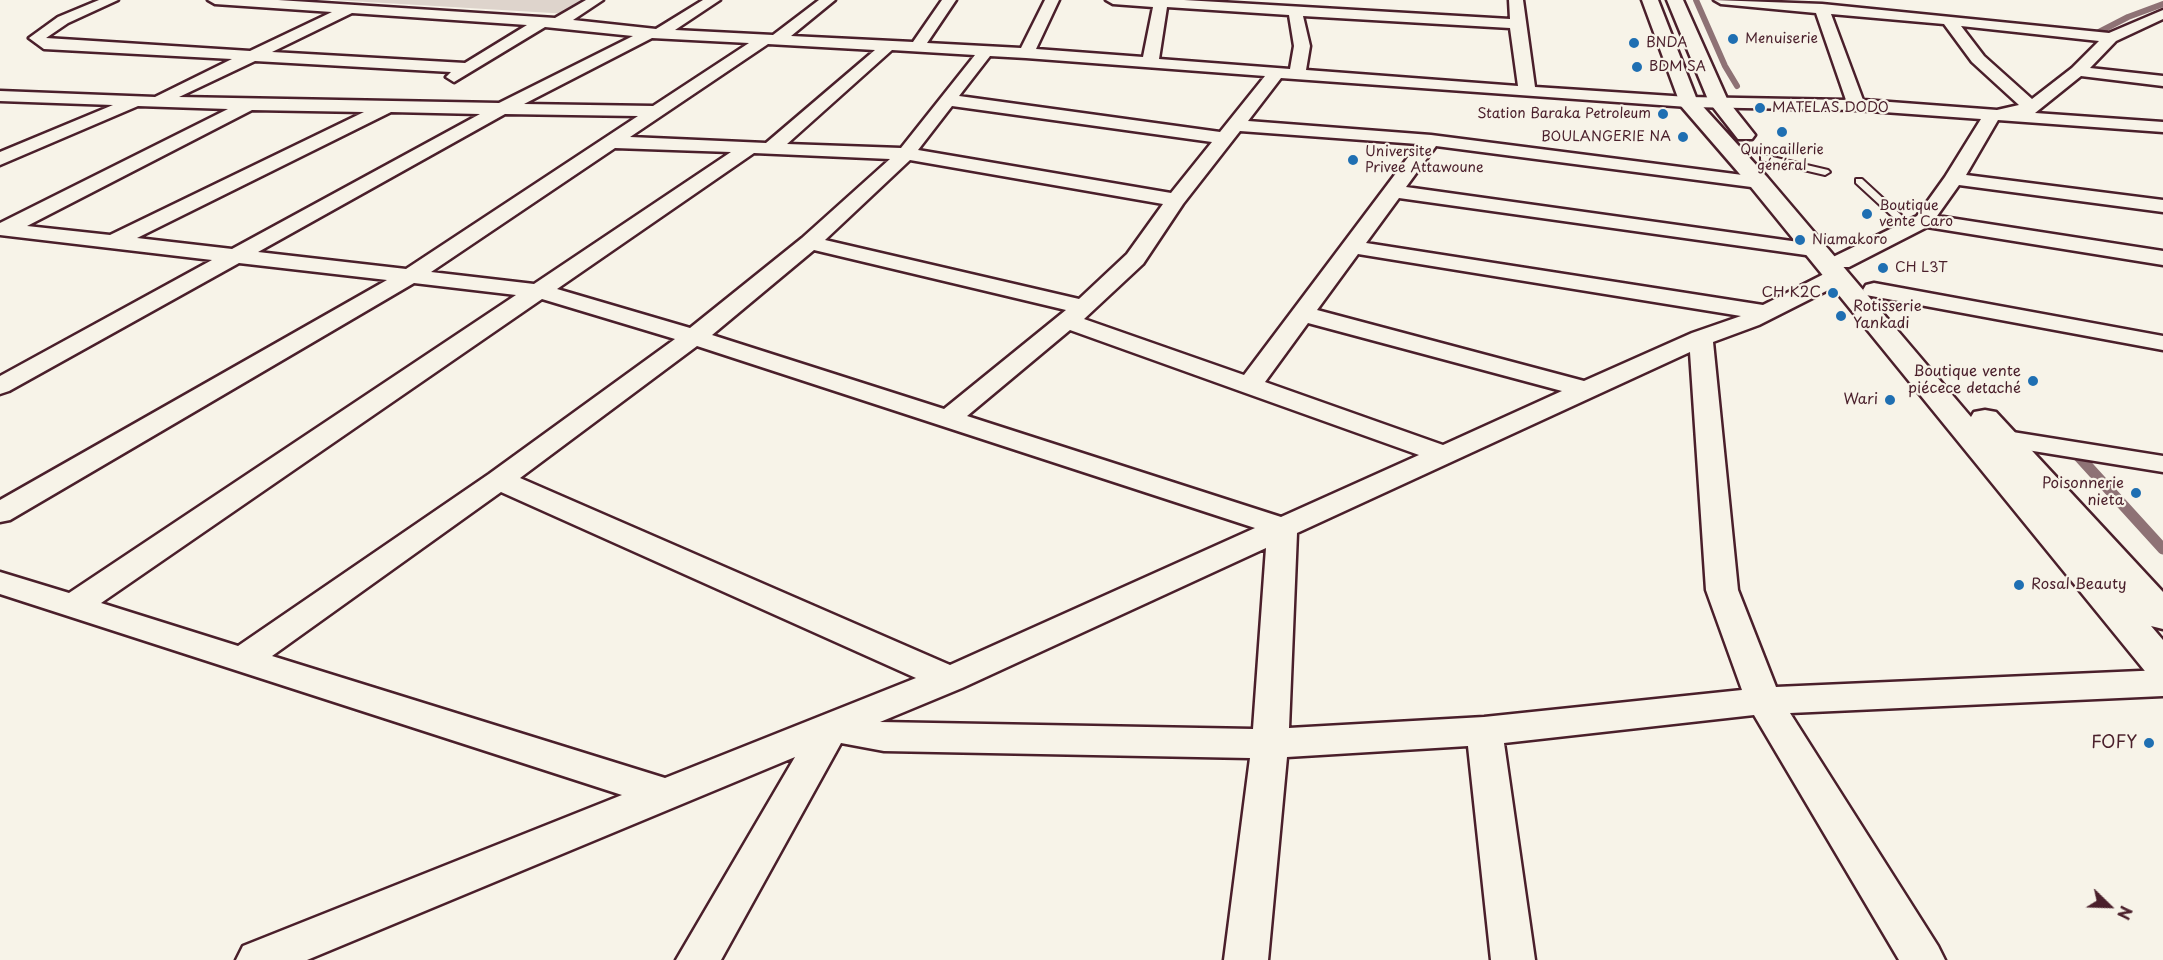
<!DOCTYPE html>
<meta charset="utf-8">
<style>
body{margin:0}
#map{position:relative;width:2163px;height:960px;overflow:hidden;background:#f7f3e8;font-family:"Playpen Sans",sans-serif}
canvas{display:block}
.north{position:absolute;left:2079px;top:876px;width:60px;height:60px;-webkit-text-stroke:4px #f7f3e8;paint-order:stroke;rotate:113deg;font-size:16px;font-weight:700;line-height:24px;text-align:center;color:#4a1f2b}
.north::after{content:'';display:block;margin:auto;width:21px;height:27px;background:#4a1f2b;clip-path:polygon(50% 0,100% 100%,50% 72%,0 100%)}
</style>
<div id="map">
<canvas width="2163" height="960"></canvas>
<div class="north">N</div>
</div>
<script>
const g = document.querySelector('canvas').getContext('2d');
g.lineJoin = 'round';
function fill(path, color) { g.fillStyle = color; g.fill(path, 'evenodd'); }
const poly = rows => new Path2D(rows.map(r => 'M' + r).join(''));
function stroke(path, color, width, dash) { g.strokeStyle = color; g.lineWidth = width; g.lineCap = dash ? 'butt' : 'round'; g.setLineDash(dash || []); g.stroke(path); }
function drawText(font, color, halo, rows, align = 'center') {
  g.font = font + ' "Playpen Sans",sans-serif'; g.lineWidth = 4.5; g.setLineDash([]); g.textBaseline = 'middle'; g.strokeStyle = halo; g.fillStyle = color; for (const [text, x, y, turn = 0] of rows) {
    g.save(); g.translate(x, y); g.rotate((+turn || 0) * Math.PI / 180); g.textAlign = isNaN(turn) ? turn : align; if (halo) g.strokeText(text, 0, 0); g.fillText(text, 0, 0); g.restore();
  }
}
const green = poly([
 [334,0,591,0,569,14]
]);
const streamFar1 = poly([
 [1696,0,1725,66,1737,86],
 [1743,0,1773,3],
 [2087,32,2097,33,2128,17,2163,4]
]);
const stream = poly([
 [2072,449,2163,549]
]);
const lane = poly([
 [1764,155,1828,170,1830,172,1825,175,1761,160,1761,156,1764,155],
 [1856,179,1862,179,1912,225,1912,229,1906,229,1856,183,1856,179]
]);
const street = poly([
 [99,0,118,0,68,23,46,38,250,51,332,12,215,4,208,0,278,0,555,18,586,0,603,0,573,20,656,29,703,0,720,0,675,30,773,35,819,0,835,0,791,36,913,42,942,0,956,0,927,43,1021,48,1045,0,1059,0,1036,49,1143,57,1153,7,1113,4,1106,0,1184,0,1510,19,1509,0,1523,0,1535,87,1688,97,1846,100,1816,13,1721,4,1714,0,1822,4,2109,33,2163,10,2163,19,2116,41,2090,68,2163,76,2163,86,2081,76,2035,113,2163,122,2163,132,1998,120,1966,175,2163,200,2163,212,1959,185,1937,216,2163,251,2163,265,1927,227,1849,267,1833,267,1830,262,1833,257,1917,216,1945,177,1981,119,1856,110,1688,107,1281,78,1248,121,1431,135,1766,178,1769,182,1766,186,1759,188,1436,146,1406,187,1813,244,1821,245,1824,250,1821,255,1813,256,1399,198,1366,243,1763,305,1828,272,1844,272,1847,277,1844,282,1759,325,1713,342,1738,590,1776,687,2163,670,2163,696,1790,713,1938,946,1945,960,1899,960,1754,715,1504,743,1535,960,1491,960,1468,746,1287,757,1268,960,1224,960,1250,758,884,751,841,743,721,960,676,960,795,757,307,960,236,960,243,946,622,795,0,594,0,572,69,593,516,295,414,283,10,520,0,522,0,500,387,280,239,263,9,391,0,394,0,376,212,260,0,235,0,223,228,109,138,106,0,165,0,152,113,105,0,101,0,91,155,97,232,59,44,49,29,38,58,17,99,0],
 [1167,7,1289,15,1294,46,1290,69,1159,59,1167,7],
 [352,13,527,25,465,63,272,52,352,13],
 [1831,14,1944,24,1972,62,2019,105,1997,110,1863,100,1831,14],
 [1303,16,1510,28,1518,86,1306,70,1310,46,1303,16],
 [1961,26,2099,41,2072,68,2032,99,1984,56,1961,26],
 [545,27,633,36,499,103,179,97,255,61,451,72,446,77,454,82,545,27],
 [652,38,749,43,653,106,524,104,652,38],
 [768,44,875,50,766,143,630,137,768,44],
 [892,50,975,55,901,148,787,144,892,50],
 [990,56,1026,58,1265,76,1220,132,959,96,990,56],
 [952,106,1212,142,1171,193,918,150,952,106],
 [252,110,364,112,110,235,27,226,252,110],
 [391,112,480,114,232,249,137,238,391,112],
 [505,114,638,116,406,269,258,252,505,114],
 [1240,131,1418,144,1244,375,1084,319,1143,264,1183,204,1240,131],
 [615,148,731,152,534,284,431,272,615,148],
 [754,153,890,159,802,238,690,328,557,289,754,153],
 [910,160,1163,204,1127,254,1079,299,825,240,910,160],
 [814,250,1066,310,944,409,712,335,814,250],
 [1358,254,1741,316,1692,333,1584,381,1317,310,1358,254],
 [542,299,675,339,489,474,238,646,101,603,542,299],
 [1308,323,1562,391,1443,445,1265,382,1308,323],
 [1070,330,1240,391,1419,455,1281,517,967,416,1070,330],
 [697,346,1255,528,950,665,520,478,697,346],
 [1690,352,1706,590,1742,690,1484,717,1289,728,1297,533,1690,352],
 [501,492,916,678,665,778,272,656,501,492],
 [1266,548,1253,729,880,722,962,688,1266,548],
 [1874,283,2163,336,2163,350,1866,295,1863,290,1866,285,1874,283],
 [2000,430,2163,456,2163,472,1990,444,1986,438,1990,432,2000,430]
]);
const primary = poly([
 [1642,0,1658,0,1697,100,1767,177,1971,417,1974,412,1985,410,1996,412,2163,592,2163,629,2151,626,2163,640,2163,681,2149,676,1751,187,1681,106,1642,0],
 [1667,0,1683,0,1728,101,1755,135,1752,139,1738,139,1709,102,1667,0]
]);
const markers = [
 [1733,39,6,"#1f6fb2"],
 [1634,43,6,"#1f6fb2"],
 [1637,67,6,"#1f6fb2"],
 [1760,108,6,"#1f6fb2"],
 [1663,114,6,"#1f6fb2"],
 [1782,132,6,"#1f6fb2"],
 [1683,137,6,"#1f6fb2"],
 [1353,160,6,"#1f6fb2"],
 [1867,214,6,"#1f6fb2"],
 [1800,240,6,"#1f6fb2"],
 [1883,268,6,"#1f6fb2"],
 [1833,293,6,"#1f6fb2"],
 [1841,316,6,"#1f6fb2"],
 [2033,381,6,"#1f6fb2"],
 [1890,400,6,"#1f6fb2"],
 [2136,493,6,"#1f6fb2"],
 [2019,585,6,"#1f6fb2"],
 [2149,743,6,"#1f6fb2"]
];
const farPoinames = [
 ["Menuiserie",1745,39],
 ["BNDA",1646,43],
 ["BDM SA",1649,67],
 ["MATELAS DODO",1772,108],
 ["Station Baraka Petroleum",1651,114,"right"],
 ["BOULANGERIE NA",1671,137,"right"],
 ["Quincaillerie",1782,150,"center"],
 ["général",1782,166,"center"],
 ["Universite",1365,152],
 ["Privee Attawoune",1365,168],
 ["Boutique",1879,206],
 ["vente Caro",1879,222],
 ["Niamakoro",1812,240],
 ["CH L3T",1895,268]
];
const poiNames = [
 ["CH K2C",1821,293],
 ["Rotisserie",1853,307,"left"],
 ["Yankadi",1853,324,"left"],
 ["Boutique vente",2021,372],
 ["piécece detaché",2021,389],
 ["Wari",1878,400],
 ["Poisonnerie",2124,484],
 ["nieta",2124,501],
 ["Rosal Beauty",2031,585,"left"]
];
const nearPoinames = [
 ["FOFY",2137,743]
];
fill(green, '#ded4cc');
stroke(streamFar1, '#8e7275', 6);
stroke(stream, '#8e7275', 11);
stroke(lane, '#4a1f2b', 4);
stroke(street, '#4a1f2b', 5);
stroke(primary, '#4a1f2b', 5);
fill(lane, '#f7f3e8');
fill(street, '#f7f3e8');
fill(primary, '#f7f3e8');
for (const [x, y, r, color] of markers) { const dot = new Path2D(); dot.arc(x, y, r, 0, 2 * Math.PI); g.fillStyle = color; g.fill(dot); stroke(dot, '#f7f3e8', 2); }
drawText('14px', '#4a1f2b', '#f7f3e8', farPoinames, 'left');
drawText('15px', '#4a1f2b', '#f7f3e8', poiNames, 'right');
drawText('18px', '#4a1f2b', '#f7f3e8', nearPoinames, 'right');
</script>
